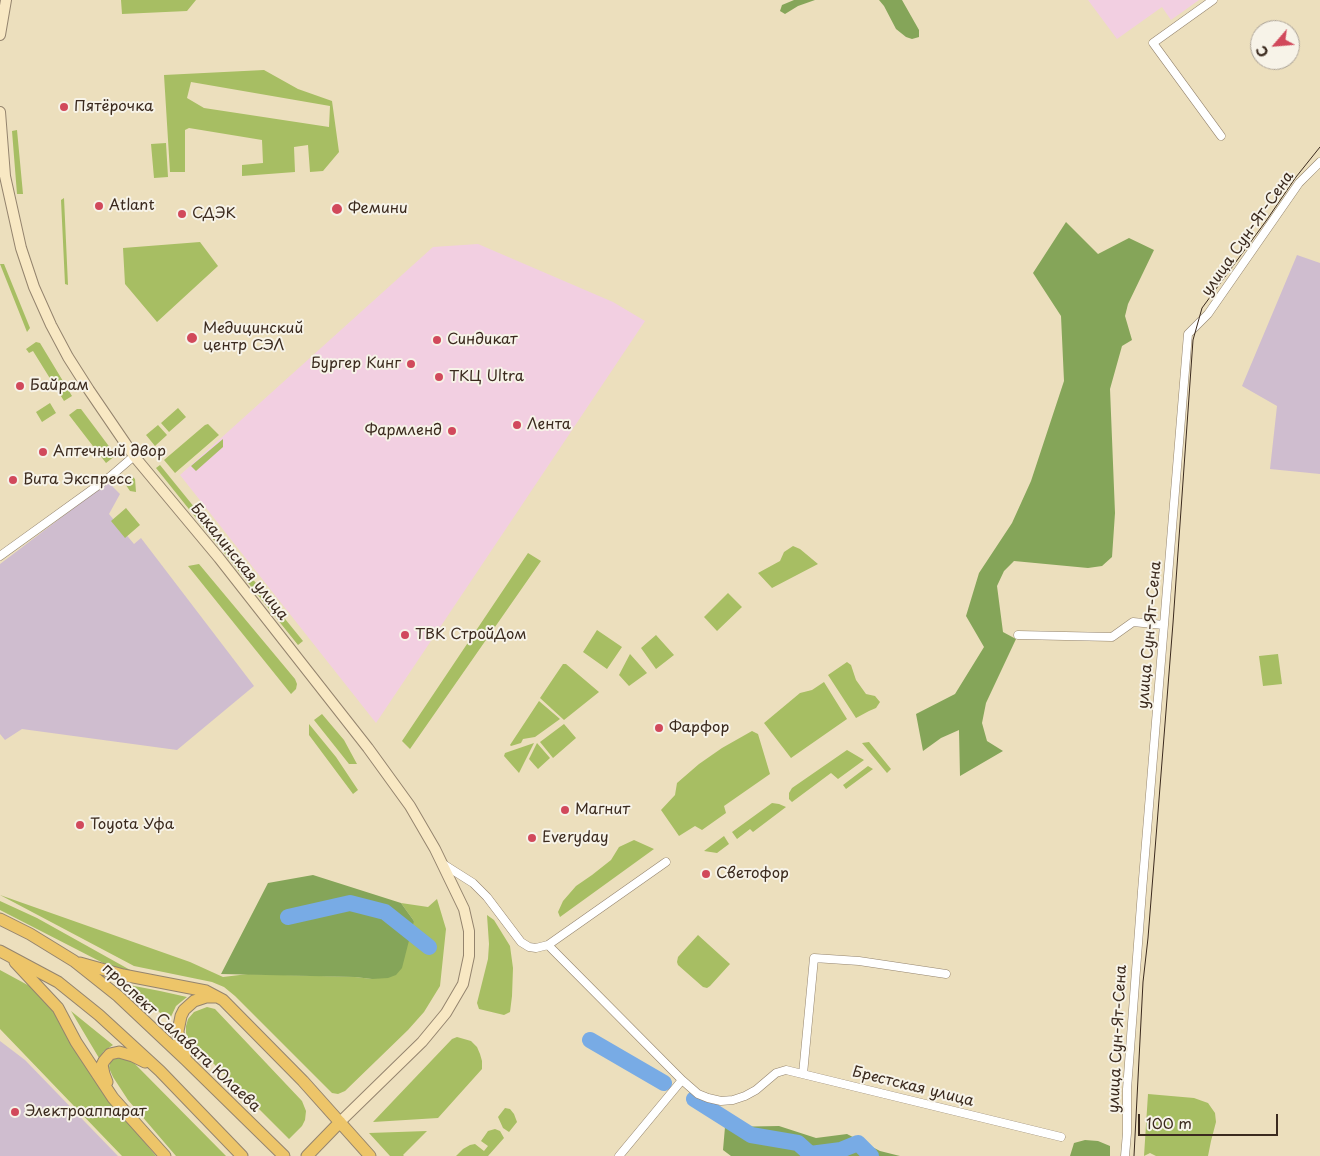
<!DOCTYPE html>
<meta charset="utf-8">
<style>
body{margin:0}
#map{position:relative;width:1320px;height:1156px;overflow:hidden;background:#ecdfbd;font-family:"Playpen Sans",sans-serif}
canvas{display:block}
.north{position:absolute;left:1250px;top:20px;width:50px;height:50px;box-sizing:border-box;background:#f7f3e8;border:1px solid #aca397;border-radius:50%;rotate:243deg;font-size:14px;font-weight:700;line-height:20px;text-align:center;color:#3b2a1e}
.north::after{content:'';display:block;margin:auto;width:18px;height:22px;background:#d1495b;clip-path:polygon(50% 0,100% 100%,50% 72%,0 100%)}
.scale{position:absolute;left:1138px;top:1114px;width:140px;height:22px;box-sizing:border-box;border:2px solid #3b2a1e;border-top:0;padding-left:6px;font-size:15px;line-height:18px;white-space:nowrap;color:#3b2a1e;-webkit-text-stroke:4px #f7f3e8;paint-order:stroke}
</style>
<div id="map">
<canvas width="1320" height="1156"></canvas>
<div class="north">С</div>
<div class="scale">100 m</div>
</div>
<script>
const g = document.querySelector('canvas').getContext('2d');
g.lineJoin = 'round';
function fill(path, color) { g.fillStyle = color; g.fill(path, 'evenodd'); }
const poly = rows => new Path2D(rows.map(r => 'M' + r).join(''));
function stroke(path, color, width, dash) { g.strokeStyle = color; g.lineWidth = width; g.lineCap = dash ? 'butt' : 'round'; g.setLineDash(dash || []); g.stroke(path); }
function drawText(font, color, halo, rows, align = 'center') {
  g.font = font + ' "Playpen Sans",sans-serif'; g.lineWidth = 4; g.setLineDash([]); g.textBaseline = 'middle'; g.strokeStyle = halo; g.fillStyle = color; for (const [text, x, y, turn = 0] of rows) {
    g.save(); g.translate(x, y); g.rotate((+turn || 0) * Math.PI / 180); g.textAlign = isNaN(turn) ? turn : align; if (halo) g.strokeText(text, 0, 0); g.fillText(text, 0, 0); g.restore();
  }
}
const built = poly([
 [1088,0,1199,0,1171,20,1162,7,1117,39],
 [478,244,613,302,645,321,376,723,180,475,433,247]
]);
const industrial = poly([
 [1297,255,1320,263,1320,474,1270,469,1277,406,1242,386],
 [108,482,120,494,109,514,134,544,141,538,254,686,177,750,22,729,5,740,0,734,0,564],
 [0,1041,25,1060,118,1156,0,1156]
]);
const green = poly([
 [121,0,196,0,187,11,122,14],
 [264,70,298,89,332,101,339,152,323,171,310,172,308,145,294,147,295,172,242,176,242,165,263,163,262,140,189,128,185,130,185,172,170,172,164,75],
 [191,82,330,106,329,127,204,108,187,98],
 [17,130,23,194,17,194,12,131],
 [166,143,168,177,154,178,151,144],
 [64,198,68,285,65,284,61,200],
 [200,242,218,266,157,322,125,284,123,248],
 [0,264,4,264,30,328,27,332],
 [36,342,40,343,72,396,64,401,33,351,29,353,26,349],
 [50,403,56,413,42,422,36,412],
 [178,408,186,417,169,432,161,423],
 [77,409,81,409,114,453,115,456,106,463,69,415],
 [208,424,219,435,175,473,164,460,205,425],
 [158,425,167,435,155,446,146,435],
 [223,439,223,447,196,471,191,466],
 [160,465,303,641,298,645,156,468],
 [130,474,135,479,136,492,130,491,121,478],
 [126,508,140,525,125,538,111,521],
 [793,546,800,549,818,564,772,588,758,573,780,561,784,552],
 [528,553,541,561,410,749,402,741],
 [199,564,295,679,297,684,296,689,291,694,188,566],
 [728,593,742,607,717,631,704,617],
 [597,630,622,647,607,669,583,652],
 [656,635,674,655,656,669,641,648],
 [630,654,647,673,629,686,619,675],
 [1278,654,1282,684,1263,686,1259,656],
 [847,662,851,665,856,680,866,694,875,696,880,702,876,708,869,711,856,718,828,675],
 [563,664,566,664,599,692,564,720,540,698],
 [824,682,847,719,791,758,764,723,800,693,812,690],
 [539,701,560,719,535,737,523,739,521,743,511,746,510,745],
 [322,714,344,740,357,764,349,764,314,720],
 [309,724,336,757,358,790,353,794,309,735],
 [564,724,576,738,553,758,540,742],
 [752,731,758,734,770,774,724,806,726,813,702,830,695,826,679,836,661,810,675,795,677,783,699,764,722,748],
 [869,742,891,769,887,773,862,743],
 [534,743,519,773,504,756,505,753],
 [537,743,550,758,538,769,529,759],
 [847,750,864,760,838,779,831,773,792,802,789,799,789,793,792,788],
 [868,766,873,769,846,789,843,785],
 [772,803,779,804,786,807,753,832,750,829,737,839,732,832],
 [724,836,729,844,717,853,704,851],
 [634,840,654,849,560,917,558,912,563,901,576,886,592,875,611,860,619,847],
 [0,895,190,962,223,977,248,974,355,977,372,979,414,921,401,903,428,907,437,899,446,929,440,986,424,1012,408,1030,345,1091,338,1094,332,1093,235,996,224,987,212,982,134,966],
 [0,901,37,918,132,971,107,965,0,910],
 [487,915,494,920,510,946,513,968,512,996,510,1012,504,1015,479,1009,477,1003,488,959,489,944],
 [698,935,730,964,710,986,707,988,703,987,678,965,677,962,678,957],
 [0,970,35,989,55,1009,111,1102,156,1156,122,1156,0,1029],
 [124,984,160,991,187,997,176,1006,169,1021,147,1001],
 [207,1007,215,1009,302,1101,306,1111,305,1120,302,1126,289,1139,188,1038,186,1033,186,1026,188,1019,194,1012],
 [71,1011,113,1045,104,1051,99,1058],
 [457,1037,471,1041,477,1047,480,1054,482,1061,482,1069,438,1118,373,1122,452,1039],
 [126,1056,135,1064,226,1156,176,1156,128,1100,113,1077,109,1068,110,1062,114,1058],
 [1148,1094,1194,1098,1208,1103,1215,1113,1216,1122,1211,1141,1208,1156,1156,1156,1150,1153,1144,1156],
 [505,1108,510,1109,514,1114,517,1122,509,1132,503,1128,498,1117],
 [495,1129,500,1131,504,1138,488,1156,456,1156,463,1149,470,1145,475,1144,484,1151,488,1146,481,1141,488,1131],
 [427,1131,403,1155,404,1156,390,1156,369,1133]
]);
const forest = poly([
 [794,0,815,0,798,6,785,14,780,11,782,5],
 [879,0,902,0,919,30,919,37,912,39,906,37,896,29,884,6],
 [1066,222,1098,254,1129,238,1154,250,1128,304,1125,316,1132,340,1122,346,1110,389,1115,513,1112,557,1102,566,1088,568,1014,561,1004,571,997,586,1003,632,1016,639,986,703,982,723,987,741,1003,751,960,776,959,730,941,738,923,751,916,714,955,694,984,647,966,616,979,573,1012,523,1031,481,1064,381,1061,316,1033,273],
 [313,875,401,903,414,921,402,968,396,975,388,978,372,979,355,977,221,974,268,883],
 [779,1126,816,1138,847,1134,880,1151,900,1156,731,1156,723,1150,725,1127],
 [1085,1140,1098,1141,1110,1146,1110,1156,1070,1156,1074,1143]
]);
const river = poly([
 [288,917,350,903,385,912,429,947],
 [590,1040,664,1083],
 [694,1099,751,1135,798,1143,810,1154,841,1150,858,1143,871,1156]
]);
const street = poly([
 [1213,0,1153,43,1221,136],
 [0,556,111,476,134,456],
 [1018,635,1112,637,1133,622,1164,625],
 [443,864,473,883,487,897,521,942,529,947,536,948,548,945,666,862],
 [548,945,682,1080],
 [803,1074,814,958,859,961,946,974],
 [619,1156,682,1080,698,1094,708,1098,721,1101,733,1100,745,1096,756,1090,776,1073,786,1070,1061,1137],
 [1125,1156,1127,1133,1127,1089,1142,891,1188,334,1208,314,1299,183,1320,162]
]);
const secondary = poly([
 [0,35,6,0],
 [0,112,5,176,21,248,34,287,51,325,68,357,89,390,134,456,219,558,368,748,410,806,435,849,464,909,469,931,469,956,463,984,446,1013,422,1042,340,1122]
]);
const primary = poly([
 [0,919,30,934,74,961,118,996,186,1060,284,1156],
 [0,951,58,982,99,1015,160,1071,242,1156],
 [15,962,58,1008,76,1042,113,1098,165,1156],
 [80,963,123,975,206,991,223,1000,303,1081,370,1156],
 [185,1056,179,1041,178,1031,181,1016,184,1010,194,1001,206,997,216,997],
 [107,1082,104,1074,102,1065,104,1061,110,1054,119,1052,133,1056,145,1062],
 [307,1156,340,1122]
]);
const tram = poly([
 [1134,1156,1143,982,1148,938,1173,623,1193,340,1202,308,1266,221,1296,177,1320,147]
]);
const markers = [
 [64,107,5,"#d1495b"],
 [99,206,5,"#d1495b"],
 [337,209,6,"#d1495b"],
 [182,214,5,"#d1495b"],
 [192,338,6,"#d1495b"],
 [437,340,5,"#d1495b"],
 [411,364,5,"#d1495b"],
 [439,377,5,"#d1495b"],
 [20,386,5,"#d1495b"],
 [517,425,5,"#d1495b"],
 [452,431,5,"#d1495b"],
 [43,452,5,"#d1495b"],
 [13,480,5,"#d1495b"],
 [405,635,5,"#d1495b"],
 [659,728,5,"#d1495b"],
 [565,810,5,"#d1495b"],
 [80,825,5,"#d1495b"],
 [532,838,5,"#d1495b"],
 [706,874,5,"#d1495b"],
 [15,1112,5,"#d1495b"]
];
const poiNames = [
 ["Пятёрочка",74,107],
 ["Atlant",109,206],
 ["Фемини",348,209],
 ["СДЭК",192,214],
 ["Медицинский",203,329],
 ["центр СЭЛ",203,346],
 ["Синдикат",447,340],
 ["Бургер Кинг",401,364,"right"],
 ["ТКЦ Ultra",449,377],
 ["Байрам",30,386],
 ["Лента",527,425],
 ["Фармленд",442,431,"right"],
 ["Аптечный двор",53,452],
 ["Вита Экспресс",23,480],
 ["ТВК СтройДом",415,635],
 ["Фарфор",669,728],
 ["Магнит",575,810],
 ["Toyota Уфа",90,825],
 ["Everyday",542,838],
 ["Светофор",716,874],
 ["Электроаппарат",25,1112]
];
const streetNames = [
 ["улица Сун-Ят-Сена",1248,234,-55],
 ["Бакалинская улица",239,562,51],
 ["улица Сун-Ят-Сена",1150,635,-85],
 ["проспект Салавата Юлаева",181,1038,43],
 ["улица Сун-Ят-Сена",1118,1039,-87],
 ["Брестская улица",913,1087,14]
];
fill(built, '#f2cfe1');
fill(industrial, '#cfbdcf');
fill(green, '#a7be63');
fill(forest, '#85a559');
stroke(river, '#78abe5', 16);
stroke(street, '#94846e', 9);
stroke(secondary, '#94846e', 12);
stroke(primary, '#94846e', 13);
stroke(street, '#fff', 8);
stroke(secondary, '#f8e8c3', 10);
stroke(primary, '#edc569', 11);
stroke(tram, '#3b2a1e', 1);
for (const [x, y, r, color] of markers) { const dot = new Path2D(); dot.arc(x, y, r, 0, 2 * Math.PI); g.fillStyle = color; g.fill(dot); stroke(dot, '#f7f3e8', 2); }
drawText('15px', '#3b2a1e', '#f7f3e8', poiNames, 'left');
drawText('15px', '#3b2a1e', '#f7f3e8', streetNames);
</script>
